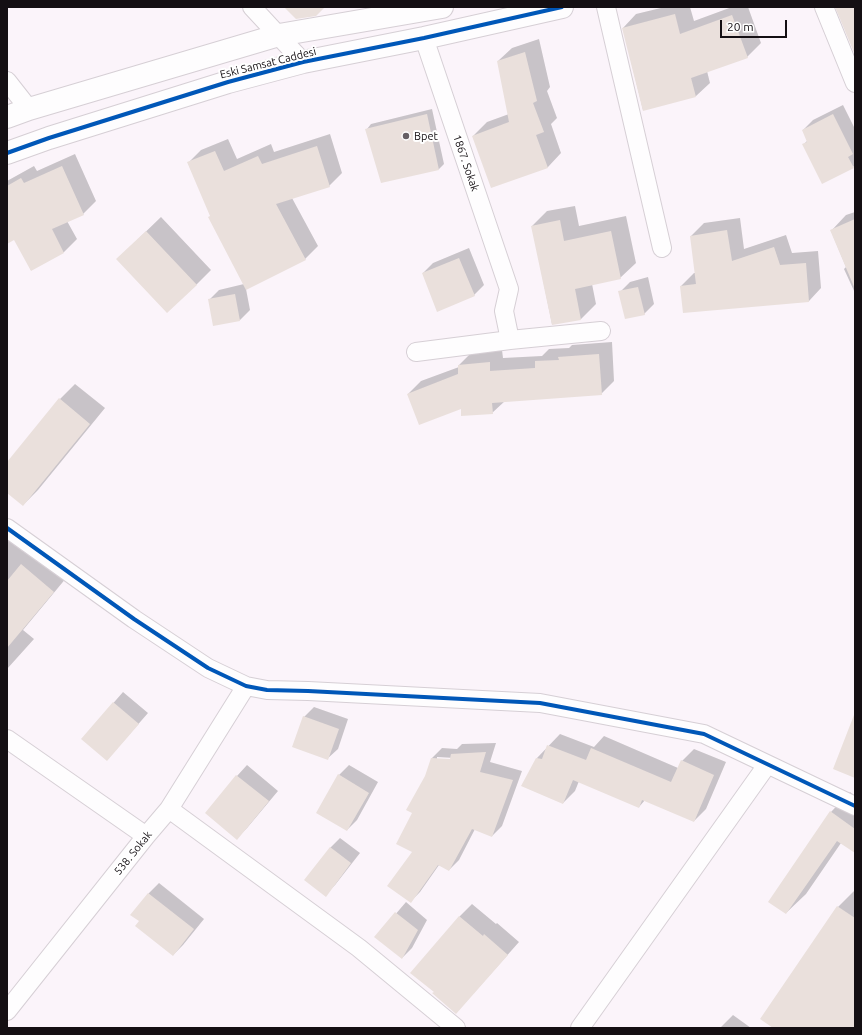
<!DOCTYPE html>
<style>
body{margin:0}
#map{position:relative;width:862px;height:1035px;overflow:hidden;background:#fbf4fa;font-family:Ubuntu,sans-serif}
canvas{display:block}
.frame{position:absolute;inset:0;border:8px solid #140f13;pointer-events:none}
.scale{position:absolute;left:720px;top:20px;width:67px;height:18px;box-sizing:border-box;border:2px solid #140f13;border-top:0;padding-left:5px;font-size:12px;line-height:14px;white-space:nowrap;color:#140f13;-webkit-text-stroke:3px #fff;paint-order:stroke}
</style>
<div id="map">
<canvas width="862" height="1035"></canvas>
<div class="frame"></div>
<div class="scale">20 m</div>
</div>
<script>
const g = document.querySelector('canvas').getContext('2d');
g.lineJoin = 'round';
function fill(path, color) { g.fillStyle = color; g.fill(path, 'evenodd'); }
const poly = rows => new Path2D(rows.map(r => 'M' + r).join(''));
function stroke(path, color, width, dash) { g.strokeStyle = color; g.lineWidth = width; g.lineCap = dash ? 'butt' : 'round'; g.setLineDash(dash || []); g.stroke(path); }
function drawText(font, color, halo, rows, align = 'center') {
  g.font = font + ' Ubuntu,sans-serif'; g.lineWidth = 4; g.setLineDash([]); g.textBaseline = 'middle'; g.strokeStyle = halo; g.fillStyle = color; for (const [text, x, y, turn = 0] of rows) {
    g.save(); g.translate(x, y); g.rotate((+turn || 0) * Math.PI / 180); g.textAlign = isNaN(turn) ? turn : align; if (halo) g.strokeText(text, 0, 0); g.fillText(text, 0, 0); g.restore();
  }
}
const shadow = poly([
 [665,7,690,7,694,21,732,7,748,7,761,43,747,57,707,71,710,83,696,96,643,110,623,28,636,14],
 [539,39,550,87,547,91,557,118,551,124,561,153,548,167,492,187,473,136,487,122,509,114,498,61,512,48],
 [843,105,855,129,855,165,853,167,804,144,808,140,803,130,813,120],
 [432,109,444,164,439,169,382,182,367,129,371,124],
 [330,134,342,173,329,186,292,198,318,246,305,259,246,289,250,310,240,320,209,300,219,290,244,284,211,216,188,163,201,150,228,139,237,159,271,144,274,152],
 [75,154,96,201,83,214,67,221,77,239,64,252,31,270,15,238,7,243,7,181,34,166,37,171],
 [575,206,579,226,626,216,636,263,620,278,592,284,596,304,581,319,552,324,532,226,547,211],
 [855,212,855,293,844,269,846,267,831,231,846,215],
 [161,217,211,270,196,285,133,244],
 [740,218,744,249,786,235,792,253,818,251,821,288,809,301,681,286,694,273,696,273,691,236,704,223],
 [469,248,484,285,474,295,423,273,433,263],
 [648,277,654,304,644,314,620,292,630,282],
 [612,342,614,381,601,394,505,401,492,413,461,408,408,394,421,381,459,367,459,365,472,352,502,350,503,358,542,356,549,349,569,348,572,345],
 [75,384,105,408,38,490,23,505,7,492,7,464,60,399],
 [7,533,67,577,23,630,34,639,7,669],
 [123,692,148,713,107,760,82,739],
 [314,707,348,719,338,749,327,759,304,717],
 [560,734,594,747,604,736,678,768,682,761,694,749,726,762,706,809,694,821,645,800,639,807,579,781,575,791,563,803,537,758],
 [496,743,490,762,522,771,502,826,492,836,475,829,459,860,449,870,439,865,420,892,410,902,413,852,413,812,432,758,442,748,457,749,462,744],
 [437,757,455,758,455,760,437,759],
 [247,765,278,791,247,828,237,838,206,813,237,776],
 [349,765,378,782,357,820,347,830,339,775],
 [850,792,855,796,855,852,841,843,806,894,786,913,831,812],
 [340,838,360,853,335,885,325,895,330,848],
 [159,883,204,919,183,945,173,955,140,921,132,915,149,893],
 [855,890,855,1028,774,1028,838,907],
 [406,902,427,920,412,948,402,958,376,937],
 [472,904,496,924,497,923,519,942,456,1013,435,992,412,973,460,916],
 [733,1015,751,1028,720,1028]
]);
const building = poly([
 [284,7,325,7,316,16,296,19],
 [835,7,855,7,855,55],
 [675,14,680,34,732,15,748,58,691,78,696,97,643,111,622,28],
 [525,52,537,101,533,103,544,132,536,135,548,168,491,188,472,136,509,122,497,61],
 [427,114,439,170,381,183,365,129],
 [833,114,853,154,848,157,854,168,822,184,802,144,807,142,802,130],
 [317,146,330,187,276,204,306,260,246,290,208,217,210,216,187,162,215,151,224,171,258,156,262,164],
 [62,166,84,215,52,229,64,253,31,271,14,240,7,244,7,186,21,178,24,183],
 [855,219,855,289,830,230],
 [560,220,564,241,611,231,621,279,575,289,581,320,552,325,531,226],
 [727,230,732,261,774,247,780,265,806,263,809,302,683,313,680,286,696,284,690,236],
 [146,231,197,285,167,313,116,259],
 [459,258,475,296,437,312,422,273],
 [638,287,645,315,625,319,618,291],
 [235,294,240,321,213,326,208,299],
 [599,354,602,395,492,403,493,414,461,416,461,409,419,425,407,394,458,374,458,365,490,362,490,371,535,368,535,361,559,360,558,357],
 [59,398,90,424,23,506,7,493,7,462],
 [21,564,54,592,7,648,7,581],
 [113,702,139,724,107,761,81,739],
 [854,715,855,715,855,778,833,769],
 [303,716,339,729,328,760,292,747],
 [547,745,586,760,591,748,671,782,681,760,714,775,694,822,642,800,639,808,573,780,563,804,521,786,536,758,542,759],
 [486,752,480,772,513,780,492,837,472,829,449,871,438,865,411,903,387,886,412,852,396,844,412,813,406,810,425,776,431,758,450,759,451,754],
 [338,774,369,793,347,831,316,813],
 [236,775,269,801,237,840,205,813],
 [830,811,855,829,855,853,837,841,786,914,768,902],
 [330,847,351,863,326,897,304,880],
 [148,893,194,929,173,956,135,926,139,921,130,915],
 [837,906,855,918,855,1028,773,1028,760,1019],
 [395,912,418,930,402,959,374,937],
 [459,916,483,936,484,934,508,955,456,1014,432,993,434,992,410,973]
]);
const minor = poly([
 [252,7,303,62],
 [606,7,662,248],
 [824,7,855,83],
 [7,81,29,109],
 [510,340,601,331],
 [416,352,510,340,504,311,509,289,424,38],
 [7,528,134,619,208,668,246,686,267,690,308,691,540,703,704,734,855,806],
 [7,739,146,836],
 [169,809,359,948,456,1028],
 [7,1011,146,836,169,809,246,686],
 [580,1028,767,765]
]);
const tertiary = poly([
 [7,117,29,109,279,35,442,7],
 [7,153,49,138,228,82,303,62,424,38,562,7]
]);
const cycleway = poly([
 [7,153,49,138,228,82,303,62,424,38,562,7],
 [7,528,134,619,208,668,246,686,267,690,308,691,540,703,704,734,855,806]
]);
const markers = [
 [406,136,4,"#655f64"]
];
const streetNames = [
 ["Eski Samsat Caddesi",268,63,-14],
 ["1867. Sokak",466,163,71],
 ["538. Sokak",133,853,-51]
];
const poiNames = [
 ["Bpet",414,136]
];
fill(shadow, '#0003');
fill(building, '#eae0dc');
stroke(minor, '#d6cfd5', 20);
stroke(tertiary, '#d6cfd5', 24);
stroke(minor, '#fefdfe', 18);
stroke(tertiary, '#fefdfe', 22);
stroke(cycleway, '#0057b8', 4);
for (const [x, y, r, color] of markers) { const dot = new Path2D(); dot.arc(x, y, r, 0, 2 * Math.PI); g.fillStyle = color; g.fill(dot); stroke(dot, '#fff', 1.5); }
drawText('11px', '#140f13', '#fff', streetNames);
drawText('11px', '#140f13', '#fff', poiNames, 'left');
</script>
